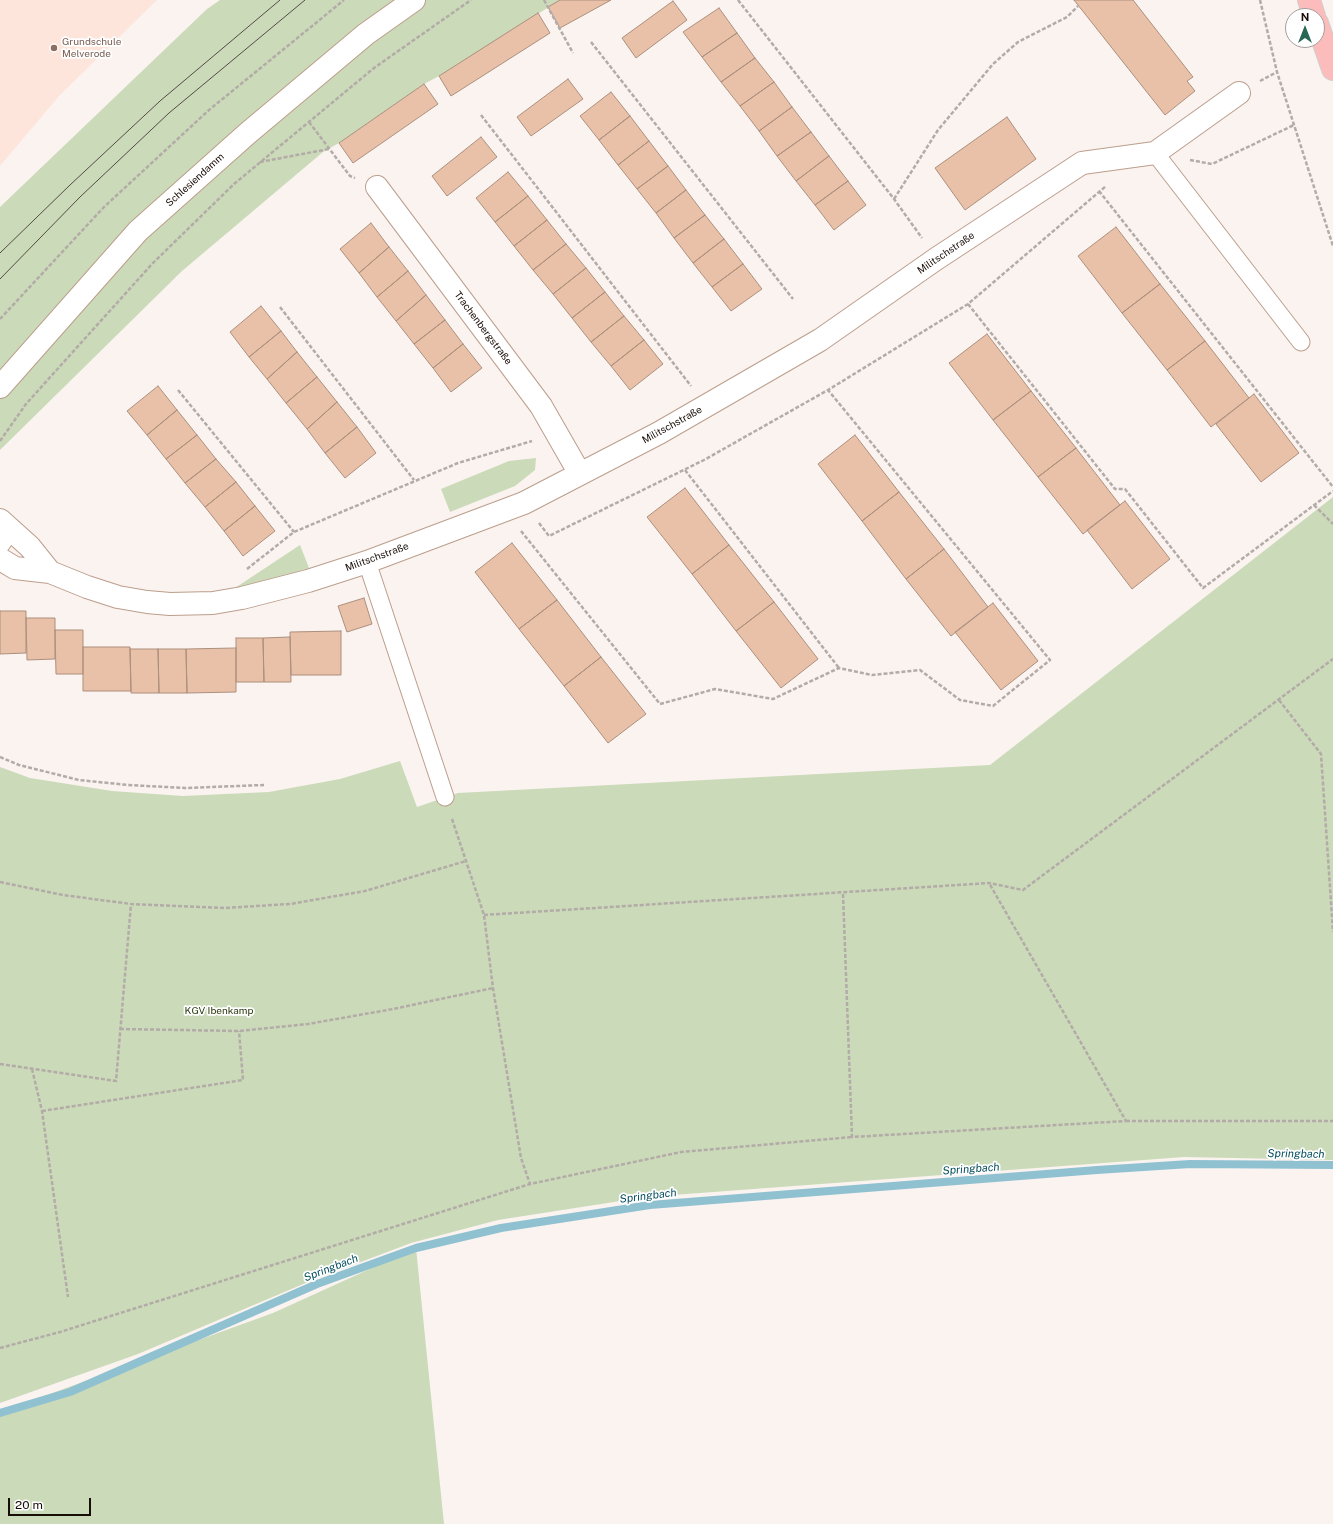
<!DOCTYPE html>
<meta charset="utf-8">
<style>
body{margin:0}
#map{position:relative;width:1333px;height:1524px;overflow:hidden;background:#faf3f0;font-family:"Public Sans",sans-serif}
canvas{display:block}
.north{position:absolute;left:1285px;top:8px;width:40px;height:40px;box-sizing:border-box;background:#fff;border:1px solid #a39e9c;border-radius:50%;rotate:0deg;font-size:11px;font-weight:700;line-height:16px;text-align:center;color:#180d07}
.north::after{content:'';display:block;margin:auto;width:14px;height:18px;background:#286754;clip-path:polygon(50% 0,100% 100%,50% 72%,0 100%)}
.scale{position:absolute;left:8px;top:1498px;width:83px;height:18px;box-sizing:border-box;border:2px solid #180d07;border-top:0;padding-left:5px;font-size:12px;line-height:14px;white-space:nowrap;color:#180d07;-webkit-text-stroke:3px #fff;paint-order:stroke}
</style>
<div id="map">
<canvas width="1333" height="1524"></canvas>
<div class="north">N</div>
<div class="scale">20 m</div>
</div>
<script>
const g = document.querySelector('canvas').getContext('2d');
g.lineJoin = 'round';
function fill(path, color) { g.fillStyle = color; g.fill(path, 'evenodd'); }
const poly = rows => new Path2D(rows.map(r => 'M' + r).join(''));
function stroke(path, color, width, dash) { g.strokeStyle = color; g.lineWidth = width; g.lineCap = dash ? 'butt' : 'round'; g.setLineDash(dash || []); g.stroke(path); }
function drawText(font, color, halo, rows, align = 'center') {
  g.font = font + ' "Public Sans",sans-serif'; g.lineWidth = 3.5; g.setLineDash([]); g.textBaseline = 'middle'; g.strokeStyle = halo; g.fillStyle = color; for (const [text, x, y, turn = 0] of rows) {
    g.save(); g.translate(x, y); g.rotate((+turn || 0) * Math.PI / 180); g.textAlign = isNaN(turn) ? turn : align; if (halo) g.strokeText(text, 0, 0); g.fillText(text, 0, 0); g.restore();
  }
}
const education = poly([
 [0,0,157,0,59,96,0,166]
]);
const green = poly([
 [220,0,560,0,439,76,424,84,339,143,323,152,182,271,0,450,0,207,207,9],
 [536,458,535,470,515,486,450,512,441,489,509,461],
 [1333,497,1333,1160,1184,1157,646,1197,498,1220,411,1243,308,1282,138,1354,0,1403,0,767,30,778,112,791,183,796,269,792,340,779,400,761,417,807,458,793,990,765],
 [300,545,309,568,267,583,232,590],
 [416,1248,444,1524,0,1524,0,1412,273,1313]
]);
const stream = poly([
 [0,1413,70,1392,317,1284,416,1248,501,1228,650,1205,1097,1170,1190,1164,1333,1165]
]);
const building = poly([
 [560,0,611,0,560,28,548,7,560,0],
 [1074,0,1133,0,1193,77,1187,81,1195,91,1165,115,1074,0],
 [673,1,687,20,636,58,622,38,673,1],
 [719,8,737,33,702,57,683,32,719,8],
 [538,13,550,33,451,96,439,76,538,13],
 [737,33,755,58,721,82,702,57,737,33],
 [755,58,774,82,740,106,721,82,755,58],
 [568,79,583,99,531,136,517,117,568,79],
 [774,82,792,107,759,131,740,106,774,82],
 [424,84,438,104,353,163,339,143,424,84],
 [611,92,630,116,599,140,580,116,611,92],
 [792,107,811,132,777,156,759,131,792,107],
 [630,116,649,141,618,165,599,140,630,116],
 [1007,117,1036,159,965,210,935,168,1007,117],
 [811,132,829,156,796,181,777,156,811,132],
 [481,137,497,157,447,196,432,176,481,137],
 [649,141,668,166,637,189,618,165,649,141],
 [829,156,848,181,815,205,796,181,829,156],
 [668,166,686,190,656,213,637,189,668,166],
 [508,172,528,196,495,222,476,198,508,172],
 [848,181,866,205,834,230,815,205,848,181],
 [686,190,705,215,674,238,656,213,686,190],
 [528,196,547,220,514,246,495,222,528,196],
 [705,215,724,239,693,263,674,238,705,215],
 [547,220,566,244,533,270,514,246,547,220],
 [371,223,389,247,359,273,340,249,371,223],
 [1116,227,1160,284,1122,313,1078,256,1116,227],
 [724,239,743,264,712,287,693,263,724,239],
 [566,244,586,268,553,294,533,270,566,244],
 [389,247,408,271,377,297,359,273,389,247],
 [743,264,762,289,731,311,712,287,743,264],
 [586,268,605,292,572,318,553,294,586,268],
 [408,271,426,295,396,321,377,297,408,271],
 [1160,284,1205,341,1167,370,1122,313,1160,284],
 [605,292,624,316,591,342,572,318,605,292],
 [426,295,445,320,414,344,396,321,426,295],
 [261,306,281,331,249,357,230,332,261,306],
 [624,316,644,340,611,366,591,342,624,316],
 [445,320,463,344,433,368,414,344,445,320],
 [281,331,297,352,267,379,249,357,281,331],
 [987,334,1031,391,993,420,949,363,987,334],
 [644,340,663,364,630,390,611,366,644,340],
 [1205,341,1249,398,1211,427,1167,370,1205,341],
 [463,344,482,368,451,392,433,368,463,344],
 [297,352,317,377,286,403,267,379,297,352],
 [317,377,337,402,307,429,286,403,317,377],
 [158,386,177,410,147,435,127,411,158,386],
 [1031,391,1076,448,1038,477,993,420,1031,391],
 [1254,394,1299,453,1261,482,1216,424,1254,394],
 [337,402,357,427,325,453,307,429,337,402],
 [177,410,197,435,166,459,147,435,177,410],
 [357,427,376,453,345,478,325,453,357,427],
 [197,435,216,459,185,483,166,459,197,435],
 [855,435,899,492,862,521,818,464,855,435],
 [1076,448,1120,505,1083,534,1038,477,1076,448],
 [216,459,236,482,205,507,185,483,216,459],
 [236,482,255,506,224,531,205,507,236,482],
 [685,488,729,545,692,574,647,517,685,488],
 [899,492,944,549,906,579,862,521,899,492],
 [1125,501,1170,559,1132,589,1087,530,1125,501],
 [255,506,275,531,243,556,224,531,255,506],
 [512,543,557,600,519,629,475,572,512,543],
 [729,545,774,602,736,631,692,574,729,545],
 [944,549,988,607,951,636,906,579,944,549],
 [364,598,372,624,347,632,338,606,364,598],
 [557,600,601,657,564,686,519,629,557,600],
 [774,602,818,659,781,688,736,631,774,602],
 [993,603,1038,661,1001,690,955,632,993,603],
 [0,611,26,611,26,653,0,654,0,611],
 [26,618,55,618,55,659,27,660,26,618],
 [55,630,83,630,83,674,56,674,55,630],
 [341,631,341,675,291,675,290,632,341,631],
 [290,637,291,682,264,682,263,638,290,637],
 [236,638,263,638,264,682,236,682,236,638],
 [83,647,130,647,131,691,83,691,83,647],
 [236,648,236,692,187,693,186,649,236,648],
 [130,649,158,649,159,693,131,693,130,649],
 [158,649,186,649,187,693,159,693,158,649],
 [601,657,646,714,608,743,564,686,601,657]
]);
const path = poly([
 [544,0,573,53],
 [738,0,894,199,922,238],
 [1260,0,1277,72,1333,246],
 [591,42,793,299],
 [1260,81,1277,72],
 [481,115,691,386],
 [309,122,350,176,355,178],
 [1190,160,1212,164,1294,125],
 [260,162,329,149],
 [1099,191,1333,487],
 [894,199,938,130,993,64,1018,42,1067,17,1078,6],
 [968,304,1115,489,1125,489,1203,588,1333,491],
 [280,307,414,480],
 [0,319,104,207,209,110,344,0],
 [178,390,294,532],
 [0,441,26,404,152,264,234,184,374,68,471,0],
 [685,470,839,668],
 [1314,505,1333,524],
 [539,523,549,536,704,460,828,390,968,304,1106,186],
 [521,531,660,704,715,689,773,699,839,668,872,675,920,670,960,700,993,706,1050,660,828,390],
 [247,569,294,532,458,463,532,441],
 [1279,700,1321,754,1333,932],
 [0,757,19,765,79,780,128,785,185,788,264,785],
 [452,819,484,915,493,988,521,1158,530,1184],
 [0,882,63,895,131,904,224,908,290,904,365,891,466,861],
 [843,894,852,1137,1126,1121,989,883],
 [484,915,989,883,1023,890,1333,659],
 [120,1029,239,1031,308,1024,393,1009,493,988],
 [0,1064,116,1081,131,904],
 [32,1069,42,1111,68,1297],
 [42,1111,243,1080,239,1031],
 [1126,1121,1333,1121],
 [0,1348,60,1332,530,1184,681,1152,852,1137]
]);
const service = poly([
 [1155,153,1301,342],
 [0,546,11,531],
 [367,562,445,797]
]);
const minor = poly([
 [377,187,541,406,580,474],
 [0,520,30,547,50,572],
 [0,559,15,568,50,572,87,587,118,597,147,602,170,604,213,603,242,598,308,581,367,562,524,503,659,433,820,340,936,259,1082,163,1155,153,1239,93]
]);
const tertiary = poly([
 [0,387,138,231,248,133,366,34,414,0]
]);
const motorway = poly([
 [1309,0,1314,16],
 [1317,23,1333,69]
]);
const tram = poly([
 [0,253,70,185,160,101,280,0],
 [0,279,80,197,169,113,305,0]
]);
const markers = [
 [54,48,4,"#8d6e63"]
];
const educationNames = [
 ["Grundschule",62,42],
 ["Melverode",62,54]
];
const streetNames = [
 ["Schlesiendamm",195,180,-42],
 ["Militschstraße",946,253,-34],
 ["Trachenbergstraße",483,328,53],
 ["Militschstraße",672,425,-29],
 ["Militschstraße",377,557,-20]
];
const parkNames = [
 ["KGV Ibenkamp",219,1011]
];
const waterNames = [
 ["Springbach",1296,1154,1],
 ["Springbach",971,1169,-4],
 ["Springbach",648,1196,-7],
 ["Springbach",331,1268,-21]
];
fill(education, '#fee5dc');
fill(green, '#cbdab8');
stroke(stream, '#90c1d1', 8);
fill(building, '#e9c0a8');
stroke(building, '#ac8f7d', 1);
stroke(service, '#bc9e8c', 19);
stroke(minor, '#bc9e8c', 24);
stroke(tertiary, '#bc9e8c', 24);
stroke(motorway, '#d1cfcd', 24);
stroke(path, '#b3aba7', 2.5, [4, 2]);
stroke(service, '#fff', 17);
stroke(minor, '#fff', 22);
stroke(tertiary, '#fff', 22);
stroke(motorway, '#fdbcbc', 22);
stroke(tram, '#554b46', 1);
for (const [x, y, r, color] of markers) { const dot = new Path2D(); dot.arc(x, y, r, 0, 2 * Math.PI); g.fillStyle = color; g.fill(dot); stroke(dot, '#fff', 1.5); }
drawText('10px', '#785e54', '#fff', educationNames, 'left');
drawText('10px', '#180d07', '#fff', streetNames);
drawText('10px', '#2a3a0d', '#fff', parkNames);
drawText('italic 11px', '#054e5f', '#fff', waterNames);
</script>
